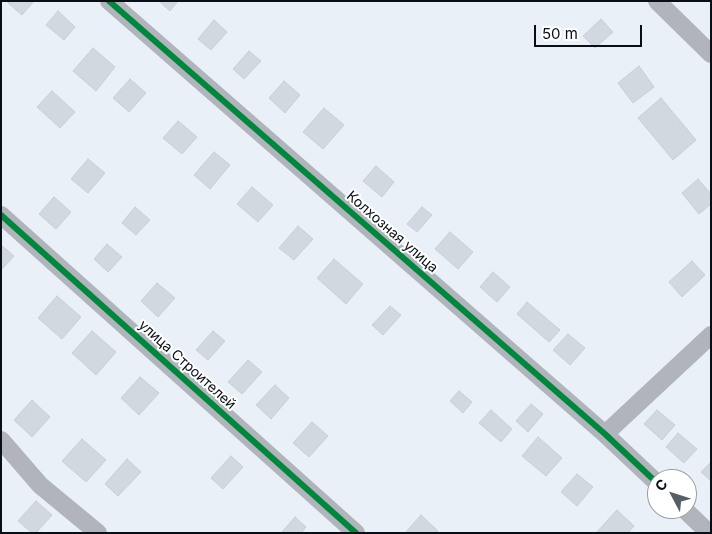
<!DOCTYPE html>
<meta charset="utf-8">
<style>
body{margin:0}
#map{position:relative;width:712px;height:534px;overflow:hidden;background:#e9f0f8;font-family:Inter,sans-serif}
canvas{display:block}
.frame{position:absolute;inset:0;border:2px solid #080f16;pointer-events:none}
.north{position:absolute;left:647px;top:469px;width:50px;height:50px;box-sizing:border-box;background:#fff;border:1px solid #9c9fa2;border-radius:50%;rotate:310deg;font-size:14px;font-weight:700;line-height:20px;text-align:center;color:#080f16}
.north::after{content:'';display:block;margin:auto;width:18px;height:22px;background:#575e65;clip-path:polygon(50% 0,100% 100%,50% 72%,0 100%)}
.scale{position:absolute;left:534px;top:25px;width:108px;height:22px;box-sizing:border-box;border:2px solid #080f16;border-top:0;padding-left:6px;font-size:15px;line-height:18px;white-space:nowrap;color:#080f16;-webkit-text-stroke:4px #fff;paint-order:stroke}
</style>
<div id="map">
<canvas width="712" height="534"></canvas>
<div class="frame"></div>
<div class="north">С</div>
<div class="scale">50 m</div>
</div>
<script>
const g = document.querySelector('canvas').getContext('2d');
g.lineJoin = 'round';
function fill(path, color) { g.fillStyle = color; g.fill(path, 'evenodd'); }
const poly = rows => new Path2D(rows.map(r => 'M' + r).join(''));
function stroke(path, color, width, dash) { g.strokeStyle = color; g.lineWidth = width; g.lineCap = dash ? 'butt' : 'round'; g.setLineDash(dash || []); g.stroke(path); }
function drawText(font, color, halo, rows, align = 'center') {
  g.font = font + ' Inter,sans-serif'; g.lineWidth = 4; g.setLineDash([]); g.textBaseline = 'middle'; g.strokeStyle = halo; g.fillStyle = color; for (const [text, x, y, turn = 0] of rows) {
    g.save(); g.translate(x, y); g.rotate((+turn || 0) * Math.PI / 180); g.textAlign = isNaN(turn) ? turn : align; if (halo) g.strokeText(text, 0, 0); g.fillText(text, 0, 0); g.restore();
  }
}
const building = poly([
 [9,1,34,1,22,15,8,3,9,1],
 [159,1,178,1,170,11,159,1],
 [58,11,75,27,64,40,46,25,58,11],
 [601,19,613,32,595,48,583,36,601,19],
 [214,20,227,32,211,50,198,39,214,20],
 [93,48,115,67,96,91,73,71,93,48],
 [249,51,261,61,244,79,233,69,249,51],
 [639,66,654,87,633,103,618,83,639,66],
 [130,79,146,93,129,112,113,98,130,79],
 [284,81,300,95,285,113,269,98,284,81],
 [52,91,75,112,60,128,37,107,52,91],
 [661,98,696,140,673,160,638,118,661,98],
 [324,108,344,125,323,149,303,132,324,108],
 [178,121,197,137,182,154,163,138,178,121],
 [214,152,230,165,210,189,194,175,214,152],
 [88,159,105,173,88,193,71,179,88,159],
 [376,166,394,182,382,197,363,181,376,166],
 [698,179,711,194,711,204,699,214,682,193,698,179],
 [252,187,273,205,258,222,237,204,252,187],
 [54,197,71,212,56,229,39,214,54,197],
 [135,207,150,220,136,235,122,223,135,207],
 [422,207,432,215,417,232,407,224,422,207],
 [298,226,313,239,294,260,279,248,298,226],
 [450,232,473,252,458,269,435,249,450,232],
 [107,244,122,257,108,272,94,259,107,244],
 [1,245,14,256,1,270,1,245],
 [334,259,363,284,346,304,317,278,334,259],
 [692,261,705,275,682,297,669,282,692,261],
 [493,272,510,287,497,302,480,287,493,272],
 [157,283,175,298,158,317,141,301,157,283],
 [57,296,81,317,62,339,38,318,57,296],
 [527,302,560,330,549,342,517,314,527,302],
 [390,306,401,315,383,335,372,325,390,306],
 [92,331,116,352,96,375,72,353,92,331],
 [213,331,225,341,208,360,196,350,213,331],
 [568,334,585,348,570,365,553,350,568,334],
 [248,360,262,372,242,394,228,382,248,360],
 [140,377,159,393,139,415,121,398,140,377],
 [275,385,289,398,271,419,256,405,275,385],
 [459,391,472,402,463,413,450,401,459,391],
 [32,400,50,417,32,437,14,420,32,400],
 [531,404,543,414,528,432,516,421,531,404],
 [491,410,512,429,501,442,479,423,491,410],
 [657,410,675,425,662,440,644,424,657,410],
 [312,422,328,436,309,457,293,443,312,422],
 [678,433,697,449,684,463,666,447,678,433],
 [538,437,562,458,546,476,522,456,538,437],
 [82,439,106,460,86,482,62,461,82,439],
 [231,456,243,467,223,489,211,478,231,456],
 [127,459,141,472,118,496,105,484,127,459],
 [711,462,711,481,701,472,711,462],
 [577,474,593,487,577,506,561,492,577,474],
 [36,501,52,515,36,533,32,533,18,521,36,501],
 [617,510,634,526,628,533,596,533,617,510],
 [421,515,438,531,437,533,405,533,421,515],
 [295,517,306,527,301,533,281,533,295,517]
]);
const minor = poly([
 [109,1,605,434,657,483],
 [657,1,711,54],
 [1,215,356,533],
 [605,434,711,335],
 [1,440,40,485,98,533],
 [684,509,709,533]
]);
const cycleway = poly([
 [109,1,605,434,657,483],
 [1,215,356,533]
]);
const streetNames = [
 ["Колхозная улица",392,232,41],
 ["улица Строителей",187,365,42]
];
fill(building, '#d1d8e0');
stroke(building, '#c7ced6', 1);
stroke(minor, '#b1b4ba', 18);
stroke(cycleway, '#00873e', 6);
drawText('14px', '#080f16', '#fff', streetNames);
</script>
